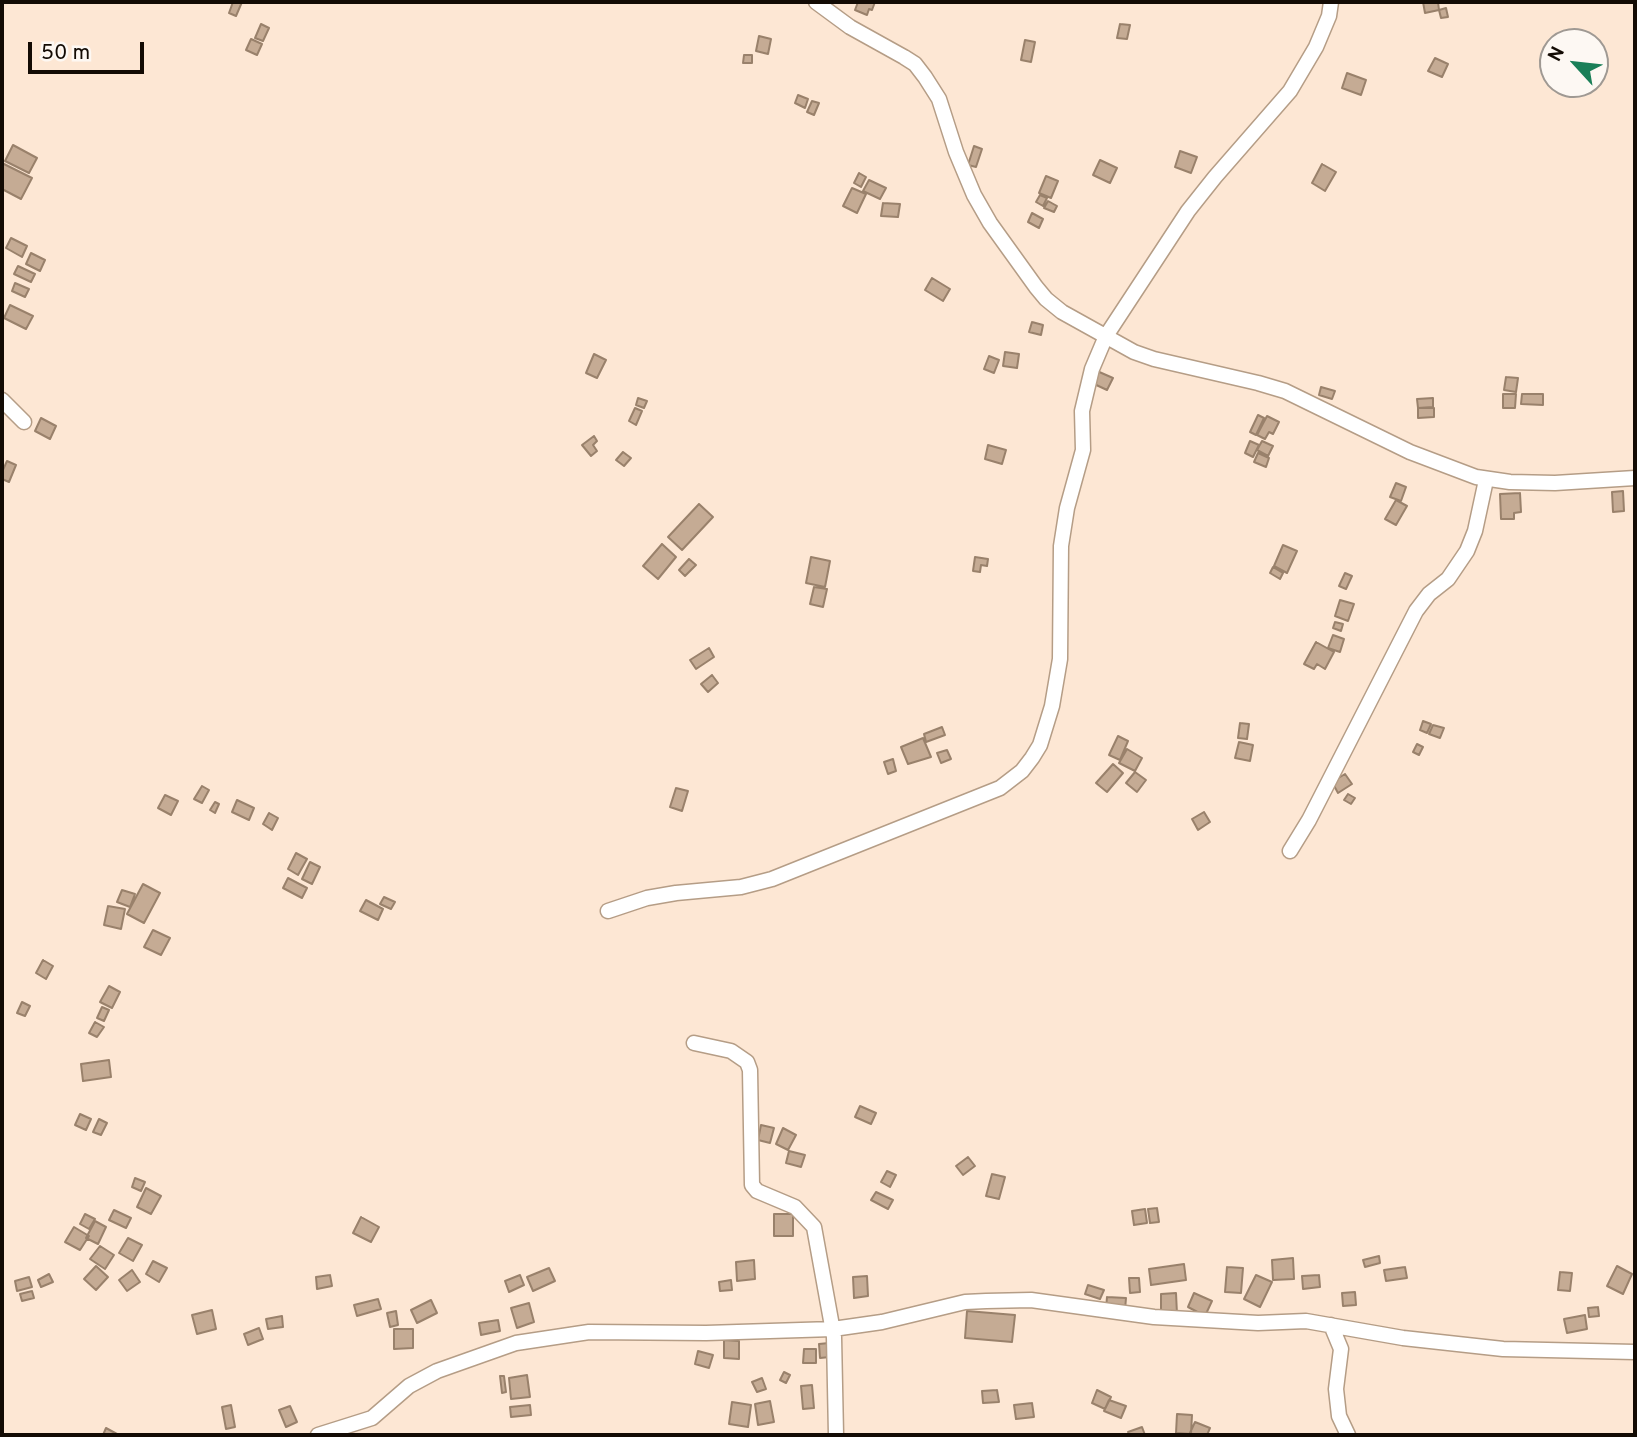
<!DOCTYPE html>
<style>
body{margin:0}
#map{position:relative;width:1637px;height:1437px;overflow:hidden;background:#fde7d4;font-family:Overpass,sans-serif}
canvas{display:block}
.frame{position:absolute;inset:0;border:4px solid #130b04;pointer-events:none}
.north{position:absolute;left:1539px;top:28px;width:70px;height:70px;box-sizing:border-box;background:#fdf8f3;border:2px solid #9f9993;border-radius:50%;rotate:297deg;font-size:19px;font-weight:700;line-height:28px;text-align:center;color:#130b04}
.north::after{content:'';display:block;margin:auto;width:24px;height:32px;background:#1a7f58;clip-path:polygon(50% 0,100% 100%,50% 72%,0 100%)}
.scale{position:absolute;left:28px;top:42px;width:116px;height:32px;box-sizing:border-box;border:4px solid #130b04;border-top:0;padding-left:9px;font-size:21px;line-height:24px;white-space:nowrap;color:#130b04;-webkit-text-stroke:5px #fdf8f3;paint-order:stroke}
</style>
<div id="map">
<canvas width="1637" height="1437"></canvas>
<div class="frame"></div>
<div class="north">N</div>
<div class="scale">50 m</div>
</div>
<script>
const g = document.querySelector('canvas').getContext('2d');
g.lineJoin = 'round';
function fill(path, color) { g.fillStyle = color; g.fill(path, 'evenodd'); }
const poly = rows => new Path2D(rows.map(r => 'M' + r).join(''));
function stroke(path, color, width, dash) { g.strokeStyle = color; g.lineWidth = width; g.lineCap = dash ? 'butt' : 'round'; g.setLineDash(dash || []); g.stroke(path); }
const building = poly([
 [233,2,242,2,236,16,229,13,233,2],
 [858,2,875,2,872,10,869,9,867,15,855,10,858,2],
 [1423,2,1438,2,1439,10,1425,13,1423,2],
 [1446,8,1448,17,1441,18,1439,10,1446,8],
 [261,24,269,28,263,41,255,38,261,24],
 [1120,24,1130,25,1127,39,1117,38,1120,24],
 [759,36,771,39,768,54,756,51,759,36],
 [251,39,262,44,257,55,246,50,251,39],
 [1025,40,1035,42,1031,62,1021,60,1025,40],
 [744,55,752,55,752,63,743,63,744,55],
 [1435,58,1448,64,1442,77,1428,71,1435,58],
 [1347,73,1366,80,1361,95,1342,88,1347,73],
 [798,95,808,99,805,108,795,103,798,95],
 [812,101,819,103,814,115,807,112,812,101],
 [13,145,37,158,29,173,5,161,13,145],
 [974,146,982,149,976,167,968,165,974,146],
 [1180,151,1197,157,1191,173,1175,167,1180,151],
 [1100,160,1117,168,1110,183,1093,175,1100,160],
 [2,163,32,178,21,199,2,189,2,163],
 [1322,164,1336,172,1325,191,1312,183,1322,164],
 [859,173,866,177,861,187,854,183,859,173],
 [1046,176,1058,181,1051,198,1039,193,1046,176],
 [869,180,886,188,880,199,863,191,869,180],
 [852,188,866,194,857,213,843,206,852,188],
 [1040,195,1047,198,1043,206,1036,202,1040,195],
 [1048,201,1057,206,1054,212,1044,208,1048,201],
 [883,203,900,204,898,217,881,216,883,203],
 [1032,213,1043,219,1039,228,1028,222,1032,213],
 [11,238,27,246,22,257,6,248,11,238],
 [31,253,45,260,40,271,26,264,31,253],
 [18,266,35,274,31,282,14,274,18,266],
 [932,278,950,289,943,301,925,290,932,278],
 [15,283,29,289,25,297,12,291,15,283],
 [10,305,33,316,26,329,4,318,10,305],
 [1032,322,1043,325,1041,335,1029,332,1032,322],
 [1005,352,1019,354,1017,368,1003,366,1005,352],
 [594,354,606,360,597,378,586,373,594,354],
 [989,356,999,360,994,373,984,369,989,356],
 [1097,371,1113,378,1107,390,1092,383,1097,371],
 [1506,377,1518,378,1516,392,1504,390,1506,377],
 [1321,387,1335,391,1332,399,1319,395,1321,387],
 [1503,394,1516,394,1515,408,1503,408,1503,394],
 [1522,394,1543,394,1543,405,1521,404,1522,394],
 [638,398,647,401,644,408,636,405,638,398],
 [1433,398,1433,407,1418,408,1417,399,1433,398],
 [635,408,642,411,636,425,629,421,635,408],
 [1418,408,1434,408,1434,417,1418,418,1418,408],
 [1258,415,1264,418,1256,435,1250,432,1258,415],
 [1267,416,1279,422,1273,434,1269,432,1265,439,1257,435,1267,416],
 [41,418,56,426,50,439,35,431,41,418],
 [594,436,597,441,593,445,597,451,591,456,582,445,594,436],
 [1250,441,1259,445,1253,457,1245,453,1250,441],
 [1262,441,1273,446,1268,456,1257,450,1262,441],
 [988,445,1006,450,1002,464,985,459,988,445],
 [623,452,631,458,624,466,616,460,623,452],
 [1258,453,1269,458,1266,467,1254,462,1258,453],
 [7,461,16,465,9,482,2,479,2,472,7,461],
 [1396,483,1406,487,1401,501,1390,497,1396,483],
 [1623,491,1624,511,1613,512,1612,492,1623,491],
 [1520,493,1521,512,1514,513,1514,519,1501,519,1500,494,1520,493],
 [1396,500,1407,506,1396,525,1385,519,1396,500],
 [699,504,713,517,682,550,668,537,699,504],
 [662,544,676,557,658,579,643,566,662,544],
 [1283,545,1297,551,1287,573,1274,566,1283,545],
 [811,557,830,561,825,587,806,583,811,557],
 [975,557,988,559,987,566,981,565,980,572,973,571,975,557],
 [689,559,696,565,685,576,679,570,689,559],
 [1273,567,1283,573,1280,579,1270,573,1273,567],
 [1345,573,1352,576,1346,589,1339,586,1345,573],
 [814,587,827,589,823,607,810,604,814,587],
 [1340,600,1354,604,1348,621,1335,616,1340,600],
 [1335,622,1343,624,1341,631,1333,628,1335,622],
 [1333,635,1344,639,1340,652,1328,648,1333,635],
 [1316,642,1334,652,1325,669,1317,664,1314,669,1304,664,1316,642],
 [709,648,714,657,696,669,690,660,709,648],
 [712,675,718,683,708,692,701,684,712,675],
 [1423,721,1431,724,1427,733,1420,730,1423,721],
 [1240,723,1249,724,1247,739,1238,738,1240,723],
 [1433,725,1444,728,1440,738,1429,734,1433,725],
 [942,727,945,735,926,742,924,734,942,727],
 [1118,736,1128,741,1120,760,1109,755,1118,736],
 [923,738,931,757,908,764,901,747,923,738],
 [1239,742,1253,745,1250,761,1235,758,1239,742],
 [1417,744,1423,747,1419,755,1413,752,1417,744],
 [1127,749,1142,758,1135,771,1119,763,1127,749],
 [947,750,951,759,941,763,937,753,947,750],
 [893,759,896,771,888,774,884,762,893,759],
 [1113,764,1123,773,1107,792,1096,783,1113,764],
 [1135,772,1146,780,1137,792,1126,783,1135,772],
 [1345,774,1352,784,1338,793,1332,782,1345,774],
 [202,786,209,790,202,803,194,799,202,786],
 [676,788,688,791,682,811,670,807,676,788],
 [1348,794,1355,798,1351,804,1344,800,1348,794],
 [165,795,178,801,171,815,158,808,165,795],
 [237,800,254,808,249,820,232,812,237,800],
 [215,802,219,804,215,813,210,810,215,802],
 [1204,812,1210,822,1198,830,1192,819,1204,812],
 [269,813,278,818,272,830,263,824,269,813],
 [296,853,307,859,298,875,288,869,296,853],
 [310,862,320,867,312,884,302,879,310,862],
 [288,878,307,888,302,898,283,888,288,878],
 [143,884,160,893,144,923,127,914,143,884],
 [122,890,135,894,130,907,117,902,122,890],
 [384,897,395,902,391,909,380,904,384,897],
 [366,900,383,909,378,920,360,911,366,900],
 [108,906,125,909,121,929,104,925,108,906],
 [153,930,170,938,161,955,144,947,153,930],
 [43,960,53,966,46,979,36,973,43,960],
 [109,986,120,992,112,1008,100,1002,109,986],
 [22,1002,30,1006,25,1016,17,1013,22,1002],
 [102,1007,109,1010,104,1021,97,1018,102,1007],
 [95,1022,104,1027,97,1037,89,1033,95,1022],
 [109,1060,111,1077,83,1081,81,1064,109,1060],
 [860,1106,876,1113,871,1124,855,1117,860,1106],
 [80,1114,91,1119,86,1130,75,1125,80,1114],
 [99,1119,107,1123,101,1135,93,1132,99,1119],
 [761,1125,774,1128,770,1143,758,1140,761,1125],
 [783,1128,796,1135,788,1150,776,1144,783,1128],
 [789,1151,805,1155,801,1167,786,1163,789,1151],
 [968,1157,975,1166,963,1175,956,1166,968,1157],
 [887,1171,896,1175,890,1187,881,1182,887,1171],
 [992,1174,1005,1177,999,1199,986,1196,992,1174],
 [135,1178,145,1182,141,1191,132,1187,135,1178],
 [146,1188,161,1196,151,1214,137,1207,146,1188],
 [876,1192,893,1200,888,1209,871,1200,876,1192],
 [1157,1208,1159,1222,1150,1223,1148,1209,1157,1208],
 [1145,1209,1147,1223,1134,1225,1132,1211,1145,1209],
 [114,1210,131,1218,126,1228,109,1220,114,1210],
 [85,1214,95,1219,89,1229,80,1224,85,1214],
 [774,1214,793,1214,793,1236,774,1236,774,1214],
 [361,1217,379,1227,371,1242,353,1233,361,1217],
 [95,1221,106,1227,98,1244,86,1238,95,1221],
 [74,1227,89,1236,80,1250,65,1242,74,1227],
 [128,1238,142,1245,133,1261,119,1253,128,1238],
 [100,1246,114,1255,105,1269,90,1259,100,1246],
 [1379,1256,1380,1263,1365,1267,1363,1260,1379,1256],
 [1293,1258,1294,1279,1273,1280,1272,1260,1293,1258],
 [754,1260,755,1279,737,1281,736,1262,754,1260],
 [153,1261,167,1268,159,1282,146,1274,153,1261],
 [1184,1264,1186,1280,1151,1285,1149,1269,1184,1264],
 [96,1266,108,1277,96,1290,84,1279,96,1266],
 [1617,1266,1632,1274,1623,1294,1607,1286,1617,1266],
 [1227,1267,1243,1268,1241,1293,1225,1292,1227,1267],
 [1405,1267,1407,1278,1386,1281,1384,1270,1405,1267],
 [549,1268,555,1281,533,1291,527,1277,549,1268],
 [132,1270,140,1282,127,1291,119,1280,132,1270],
 [1560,1272,1572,1273,1570,1291,1558,1290,1560,1272],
 [49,1274,53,1282,41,1287,38,1280,49,1274],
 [330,1275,332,1286,317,1289,316,1277,330,1275],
 [520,1275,524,1285,509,1292,505,1281,520,1275],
 [1256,1275,1272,1282,1260,1307,1244,1299,1256,1275],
 [1319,1275,1320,1287,1303,1289,1302,1276,1319,1275],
 [867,1276,868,1296,854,1298,853,1277,867,1276],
 [29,1277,32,1287,17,1291,15,1281,29,1277],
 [1129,1278,1139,1278,1140,1292,1130,1293,1129,1278],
 [731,1280,732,1290,720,1291,719,1282,731,1280],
 [1088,1285,1104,1290,1100,1299,1085,1294,1088,1285],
 [32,1291,34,1298,22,1301,20,1294,32,1291],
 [1355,1292,1356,1305,1343,1306,1342,1293,1355,1292],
 [1176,1293,1177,1314,1161,1315,1161,1294,1176,1293],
 [1194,1293,1212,1301,1205,1316,1188,1307,1194,1293],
 [1107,1297,1126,1298,1125,1310,1106,1309,1107,1297],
 [378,1299,381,1309,357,1316,354,1305,378,1299],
 [431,1300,437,1313,417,1323,411,1310,431,1300],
 [529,1303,534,1322,517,1328,511,1308,529,1303],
 [1598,1307,1599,1316,1589,1317,1588,1308,1598,1307],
 [212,1310,216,1329,197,1334,192,1315,212,1310],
 [396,1311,398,1325,390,1327,387,1313,396,1311],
 [967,1311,1015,1315,1012,1342,965,1338,967,1311],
 [1585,1315,1587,1329,1567,1333,1564,1319,1585,1315],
 [282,1316,283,1327,268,1329,266,1319,282,1316],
 [498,1320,500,1331,481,1335,479,1323,498,1320],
 [259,1328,263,1339,248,1345,244,1334,259,1328],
 [394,1329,413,1329,413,1348,394,1349,394,1329],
 [724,1340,739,1341,739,1359,724,1358,724,1340],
 [829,1343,830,1357,820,1358,819,1344,829,1343],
 [804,1349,816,1349,816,1363,803,1363,804,1349],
 [698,1351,713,1355,709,1368,695,1364,698,1351],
 [784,1372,790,1375,786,1383,780,1380,784,1372],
 [527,1375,530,1397,511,1399,509,1378,527,1375],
 [500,1376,504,1376,506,1392,502,1393,500,1376],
 [762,1378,766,1389,757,1392,752,1382,762,1378],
 [812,1385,814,1408,803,1409,801,1386,812,1385],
 [997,1390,999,1402,983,1403,982,1391,997,1390],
 [1097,1390,1111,1397,1105,1409,1092,1403,1097,1390],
 [1109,1400,1126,1406,1121,1418,1104,1411,1109,1400],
 [770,1401,774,1422,758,1425,755,1404,770,1401],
 [732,1402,751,1405,748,1427,729,1424,732,1402],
 [1032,1403,1034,1417,1016,1419,1014,1405,1032,1403],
 [231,1405,235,1427,226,1429,222,1407,231,1405],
 [530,1405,531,1415,511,1417,510,1407,530,1405],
 [290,1406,297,1422,286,1427,279,1410,290,1406],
 [1177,1414,1192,1415,1191,1434,1176,1433,1177,1414],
 [1195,1422,1210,1428,1207,1435,1189,1435,1195,1422],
 [1142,1427,1145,1435,1130,1435,1128,1432,1142,1427],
 [106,1428,117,1434,116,1435,103,1435,106,1428]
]);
const minor = poly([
 [816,2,850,27,904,57,915,64,925,77,939,99,956,152,974,195,990,223,1036,287,1046,299,1062,312,1134,352,1154,359,1258,383,1285,391,1410,452,1476,477,1510,482,1555,483,1635,478],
 [2,400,24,422],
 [1290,851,1309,820,1416,611,1429,594,1448,579,1467,551,1475,531,1486,480],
 [608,911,647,898,676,893,741,887,772,879,1000,788,1022,771,1032,758,1040,745,1052,706,1060,659,1061,546,1067,508,1083,450,1082,411,1092,369,1106,336,1188,211,1215,177,1290,91,1316,47,1329,16,1331,2],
 [694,1043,731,1051,747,1062,750,1070,752,1185,757,1191,795,1207,814,1227,834,1337,836,1435],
 [1331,1325,1341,1349,1336,1389,1339,1416,1348,1435],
 [318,1435,372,1418,409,1386,437,1371,516,1343,589,1332,706,1333,833,1329,882,1322,965,1302,986,1301,1031,1300,1154,1317,1258,1323,1306,1321,1403,1338,1503,1349,1635,1352]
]);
fill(building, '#c5ab94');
stroke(building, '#99816b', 2);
stroke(minor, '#b59d86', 17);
stroke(minor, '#fff', 14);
</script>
